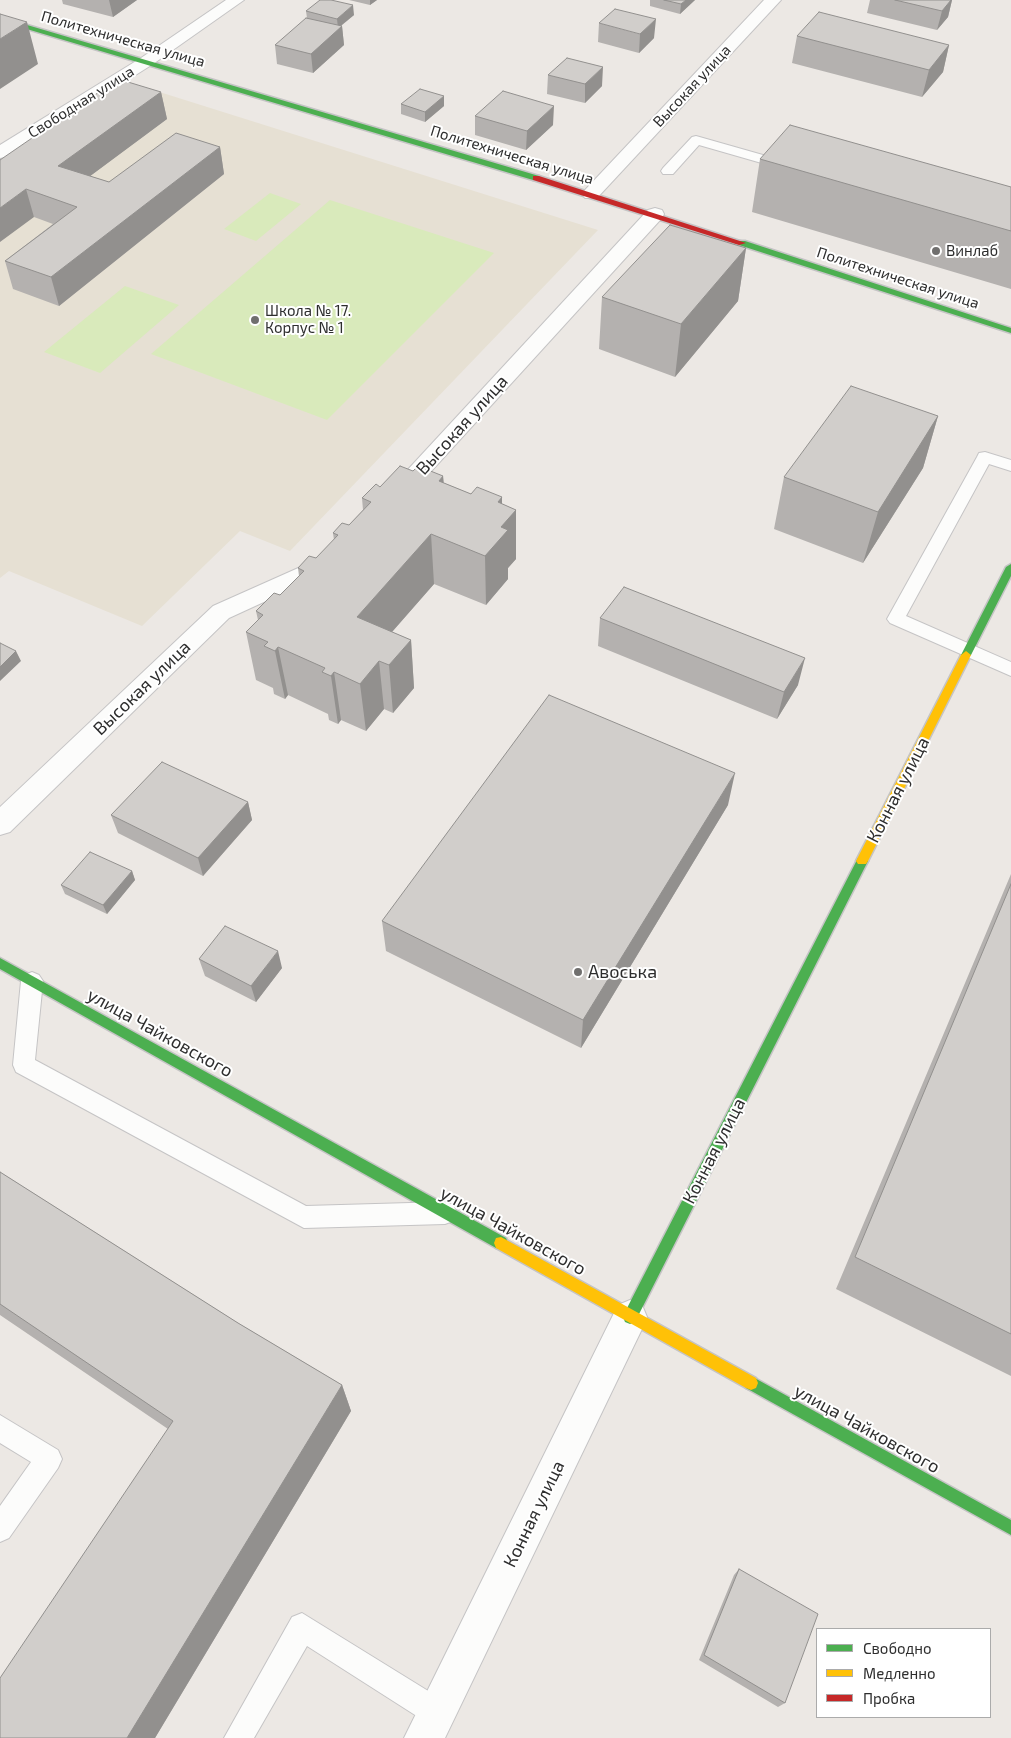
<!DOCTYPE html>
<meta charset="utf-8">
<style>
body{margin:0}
#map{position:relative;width:1011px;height:1738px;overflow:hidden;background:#ece8e4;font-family:"Exo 2",sans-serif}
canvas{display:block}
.legend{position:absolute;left:816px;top:1628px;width:175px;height:90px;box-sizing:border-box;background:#fff;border:1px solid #ababab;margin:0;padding:6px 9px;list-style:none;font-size:15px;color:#2e2e2e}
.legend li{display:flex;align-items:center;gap:10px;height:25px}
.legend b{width:25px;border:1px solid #ababab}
</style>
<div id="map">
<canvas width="1011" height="1738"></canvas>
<ul class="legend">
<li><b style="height:6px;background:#4caf50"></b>Свободно</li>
<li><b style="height:6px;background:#ffc107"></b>Медленно</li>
<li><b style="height:6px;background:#c62828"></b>Пробка</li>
</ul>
</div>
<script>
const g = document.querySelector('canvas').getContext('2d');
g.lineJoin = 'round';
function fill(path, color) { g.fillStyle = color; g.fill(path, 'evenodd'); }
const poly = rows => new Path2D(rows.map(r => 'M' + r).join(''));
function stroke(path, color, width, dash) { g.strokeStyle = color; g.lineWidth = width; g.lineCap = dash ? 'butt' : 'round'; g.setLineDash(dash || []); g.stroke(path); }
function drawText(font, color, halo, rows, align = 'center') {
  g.font = font + ' "Exo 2",sans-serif'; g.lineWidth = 4; g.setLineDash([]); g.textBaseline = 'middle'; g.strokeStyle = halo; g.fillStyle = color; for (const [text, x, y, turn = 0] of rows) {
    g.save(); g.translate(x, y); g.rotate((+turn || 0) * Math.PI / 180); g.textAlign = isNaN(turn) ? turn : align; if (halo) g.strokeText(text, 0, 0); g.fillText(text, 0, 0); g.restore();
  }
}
const education = poly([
 [150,89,598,230,290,551,240,531,142,626,9,571,0,578,0,171]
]);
const pitch = poly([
 [270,193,301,204,256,241,224,229],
 [330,200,494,253,327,420,151,354],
 [125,286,179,305,100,373,44,352]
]);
const lane = poly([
 [696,136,791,163,792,166,786,170,699,145,673,174,663,174,661,171,663,168,692,137,696,136],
 [985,452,1011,460,1011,471,989,464,906,616,1011,662,1011,676,890,623,887,619,977,457,979,453,985,452],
 [32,972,39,975,43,981,35,1060,306,1206,445,1202,453,1205,457,1213,453,1221,445,1224,304,1228,16,1072,13,1065,21,981,25,975,32,972],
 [0,1415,58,1450,62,1459,58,1468,9,1538,0,1542,0,1506,31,1462,0,1443,0,1415],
 [302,1613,446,1702,450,1712,446,1722,436,1726,426,1722,307,1646,254,1738,224,1738,292,1617,302,1613]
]);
const street = poly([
 [226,0,244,0,153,64,6,157,0,158,0,145,141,58,226,0],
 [764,0,781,0,597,198,585,198,582,194,585,190,764,0],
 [655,208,662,210,664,214,662,218,405,500,397,502,389,500,386,495,389,490,648,210,655,208],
 [332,553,340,555,344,561,340,567,229,618,10,832,0,835,0,807,213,606,332,553],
 [630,1300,642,1305,647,1317,642,1329,445,1738,404,1738,618,1305,630,1300]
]);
const fast = poly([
 [0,17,539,176,540,178,533,180,0,21,0,17],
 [739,241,745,241,1011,328,1011,333,739,245,739,241],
 [1011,564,1011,576,971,655,966,659,962,658,961,655,1006,567,1011,564],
 [862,856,866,858,868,861,635,1322,630,1324,625,1322,623,1317,625,1312,858,858,862,856],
 [0,958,506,1238,508,1243,506,1248,501,1249,496,1248,0,969,0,958],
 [751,1376,1011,1520,1011,1535,746,1388,744,1383,746,1378,751,1376]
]);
const slow = poly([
 [966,651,971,655,868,861,866,864,858,864,856,861,961,655,966,651],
 [501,1237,756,1378,758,1383,756,1388,751,1390,746,1388,496,1248,494,1243,496,1238,501,1237]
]);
const jam = poly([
 [533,176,539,176,746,243,739,245,533,180,533,176]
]);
const wall = poly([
 [62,0,137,0,113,17,63,4],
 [349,0,377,0,370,5],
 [650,0,695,0,680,14,650,6],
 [870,0,952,0,948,17,937,30,867,13],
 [306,11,354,15,341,26,342,26,344,45,313,73,277,64,275,45,307,18],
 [599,23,654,38,639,53,598,42],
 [797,36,949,45,943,72,922,97,792,63],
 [548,75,602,86,585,103,547,94],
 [161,92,167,119,90,176,109,182,220,147,224,174,59,306,13,289,5,261,53,224,34,217,0,160],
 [444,96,444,106,425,122,401,114,401,104],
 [475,116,553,125,526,150,475,135],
 [760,159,1011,187,1011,289,752,212],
 [746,248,738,301,675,377,599,349,602,297],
 [938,416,923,468,863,563,774,529,784,477],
 [413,471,443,476,444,483,471,494,502,497,502,504,516,510,516,559,508,568,508,579,486,605,434,584,392,632,411,640,414,688,393,713,384,709,366,731,341,720,338,724,329,720,328,714,288,695,285,699,274,694,273,688,256,680,246,632,258,620,256,611,280,595,299,576,298,568,316,558,334,540,333,533,349,525,363,510,362,498,380,487],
 [600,618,798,685,777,719,598,646],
 [248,802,252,820,203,876,118,833,111,815],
 [728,805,581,1048,386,951,382,921],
 [132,871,135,880,107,914,65,894,61,885],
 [1011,874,1011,1376,836,1289],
 [199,959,282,968,256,1002,205,976],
 [0,1172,238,1323,342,1385,351,1411,155,1738,0,1738,168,1429,0,1315],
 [739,1569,785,1703,778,1707,699,1660,734,1575]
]);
const shadedWall = poly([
 [109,0,137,0,113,17],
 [370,0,377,0,370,5],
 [686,0,695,0,680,14,681,4],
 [951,0,952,0,948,17,937,30,942,11],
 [353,5,354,15,338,28,337,19],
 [656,19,654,38,639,53,640,34],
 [27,22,38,64,0,89,0,39],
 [342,26,344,45,313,73,311,54],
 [949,45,943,72,922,97,929,70],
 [603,67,602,86,585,103,585,84],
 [161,92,167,119,66,194,58,166],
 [444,96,444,106,425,122,425,112],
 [554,106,553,125,526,150,527,131],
 [220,147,224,174,59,306,51,277],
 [26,189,34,217,0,242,0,208],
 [746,248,738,301,675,377,681,324],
 [938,416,923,468,863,563,878,512],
 [443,476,446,526,439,481],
 [502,497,502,525,516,510,516,559,508,568,508,579,486,605,485,556,498,502],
 [431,534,434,584,363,665,357,617],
 [411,640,414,688,393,713,389,665],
 [278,647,288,695,285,699,275,651],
 [16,651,21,661,0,681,0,667],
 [805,658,798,685,777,719,784,692],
 [379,661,384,709,366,731,360,684],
 [334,672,341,720,338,724,331,676],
 [735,773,728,805,581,1048,583,1020],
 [248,802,252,820,203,876,198,858],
 [132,871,135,880,107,914,103,905],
 [278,951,282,968,256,1002,251,986],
 [342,1385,351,1411,155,1738,127,1738]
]);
const building = poly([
 [320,0,331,0,353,5,337,19,306,11,320,0],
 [664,0,686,0,681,4,664,0],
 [895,0,951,0,942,11,895,0],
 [615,9,656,19,640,34,599,23,615,9],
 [819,12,949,45,929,70,797,36,819,12],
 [0,14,27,22,0,39,0,14],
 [306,18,342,26,311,54,275,45,306,18],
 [567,58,603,67,585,84,548,75,567,58],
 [118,79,161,92,58,166,109,182,176,133,220,147,51,277,5,261,77,207,26,189,0,208,0,160,118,79],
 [420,89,444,96,425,112,401,104,420,89],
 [503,91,554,106,527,131,475,116,503,91],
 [790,125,1011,187,1011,231,760,159,790,125],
 [670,225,746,248,681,324,602,297,670,225],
 [851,386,938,416,878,512,784,477,851,386],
 [400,466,413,471,418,466,443,476,439,481,471,494,477,487,502,497,498,502,516,510,501,527,508,530,485,556,431,534,357,617,411,640,389,665,379,661,360,684,334,672,331,676,322,672,325,668,278,647,275,651,264,646,268,642,246,632,263,615,256,611,274,593,280,595,304,571,298,568,309,556,316,558,338,535,333,533,342,523,349,525,371,502,362,498,376,484,380,487,400,466],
 [624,587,805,658,784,692,600,618,624,587],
 [0,643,16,651,0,667,0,643],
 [549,695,735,773,583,1020,382,921,549,695],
 [162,762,248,802,198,858,111,815,162,762],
 [90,852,132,871,103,905,61,885,90,852],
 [1011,884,1011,1334,855,1257,1011,884],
 [225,926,278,951,251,986,199,959,225,926],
 [0,1172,238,1323,342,1385,127,1738,0,1738,0,1678,173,1421,0,1304,0,1172],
 [739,1569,818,1614,785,1703,704,1655,739,1569]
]);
const markers = [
 [936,251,5,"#706f6e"],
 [255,320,5,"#706f6e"],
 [578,972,5,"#706f6e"]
];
const farStreetnames = [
 ["Политехническая улица",123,39,16],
 ["Высокая улица",692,86,-47],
 ["Свободная улица",81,102,-32],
 ["Политехническая улица",512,155,17],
 ["Политехническая улица",898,278,18]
];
const farPoinames = [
 ["Винлаб",946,251],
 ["Школа № 17.",265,311],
 ["Корпус № 1",265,328]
];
const streetNames = [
 ["Высокая улица",462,425,-48],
 ["Высокая улица",142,688,-44],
 ["Конная улица",898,790,-63],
 ["улица Чайковского",160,1033,29],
 ["Конная улица",714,1151,-63],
 ["улица Чайковского",513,1231,29],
 ["улица Чайковского",867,1429,29],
 ["Конная улица",534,1514,-64]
];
const poiNames = [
 ["Авоська",588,972]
];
fill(education, '#e6e0d3');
fill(pitch, '#d9eabb');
stroke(lane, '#c5c4c5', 2);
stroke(street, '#c5c4c5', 2);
stroke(fast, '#c5c4c5', 3);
stroke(slow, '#c5c4c5', 3);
stroke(jam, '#c5c4c5', 3);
fill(lane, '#fcfcfb');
fill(street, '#fcfcfb');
fill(fast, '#4caf50');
fill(slow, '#ffc107');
fill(jam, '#c62828');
fill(wall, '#b4b1af');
fill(shadedWall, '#92908e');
fill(building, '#d1cecb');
stroke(building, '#92908e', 1);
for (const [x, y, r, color] of markers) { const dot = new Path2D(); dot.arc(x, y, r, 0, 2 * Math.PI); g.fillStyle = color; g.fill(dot); stroke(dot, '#fff', 2); }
drawText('15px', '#2e2e2e', '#fff', farStreetnames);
drawText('15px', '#2e2e2e', '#fff', farPoinames, 'left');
drawText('18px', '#2e2e2e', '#fff', streetNames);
drawText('18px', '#2e2e2e', '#fff', poiNames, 'left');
</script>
